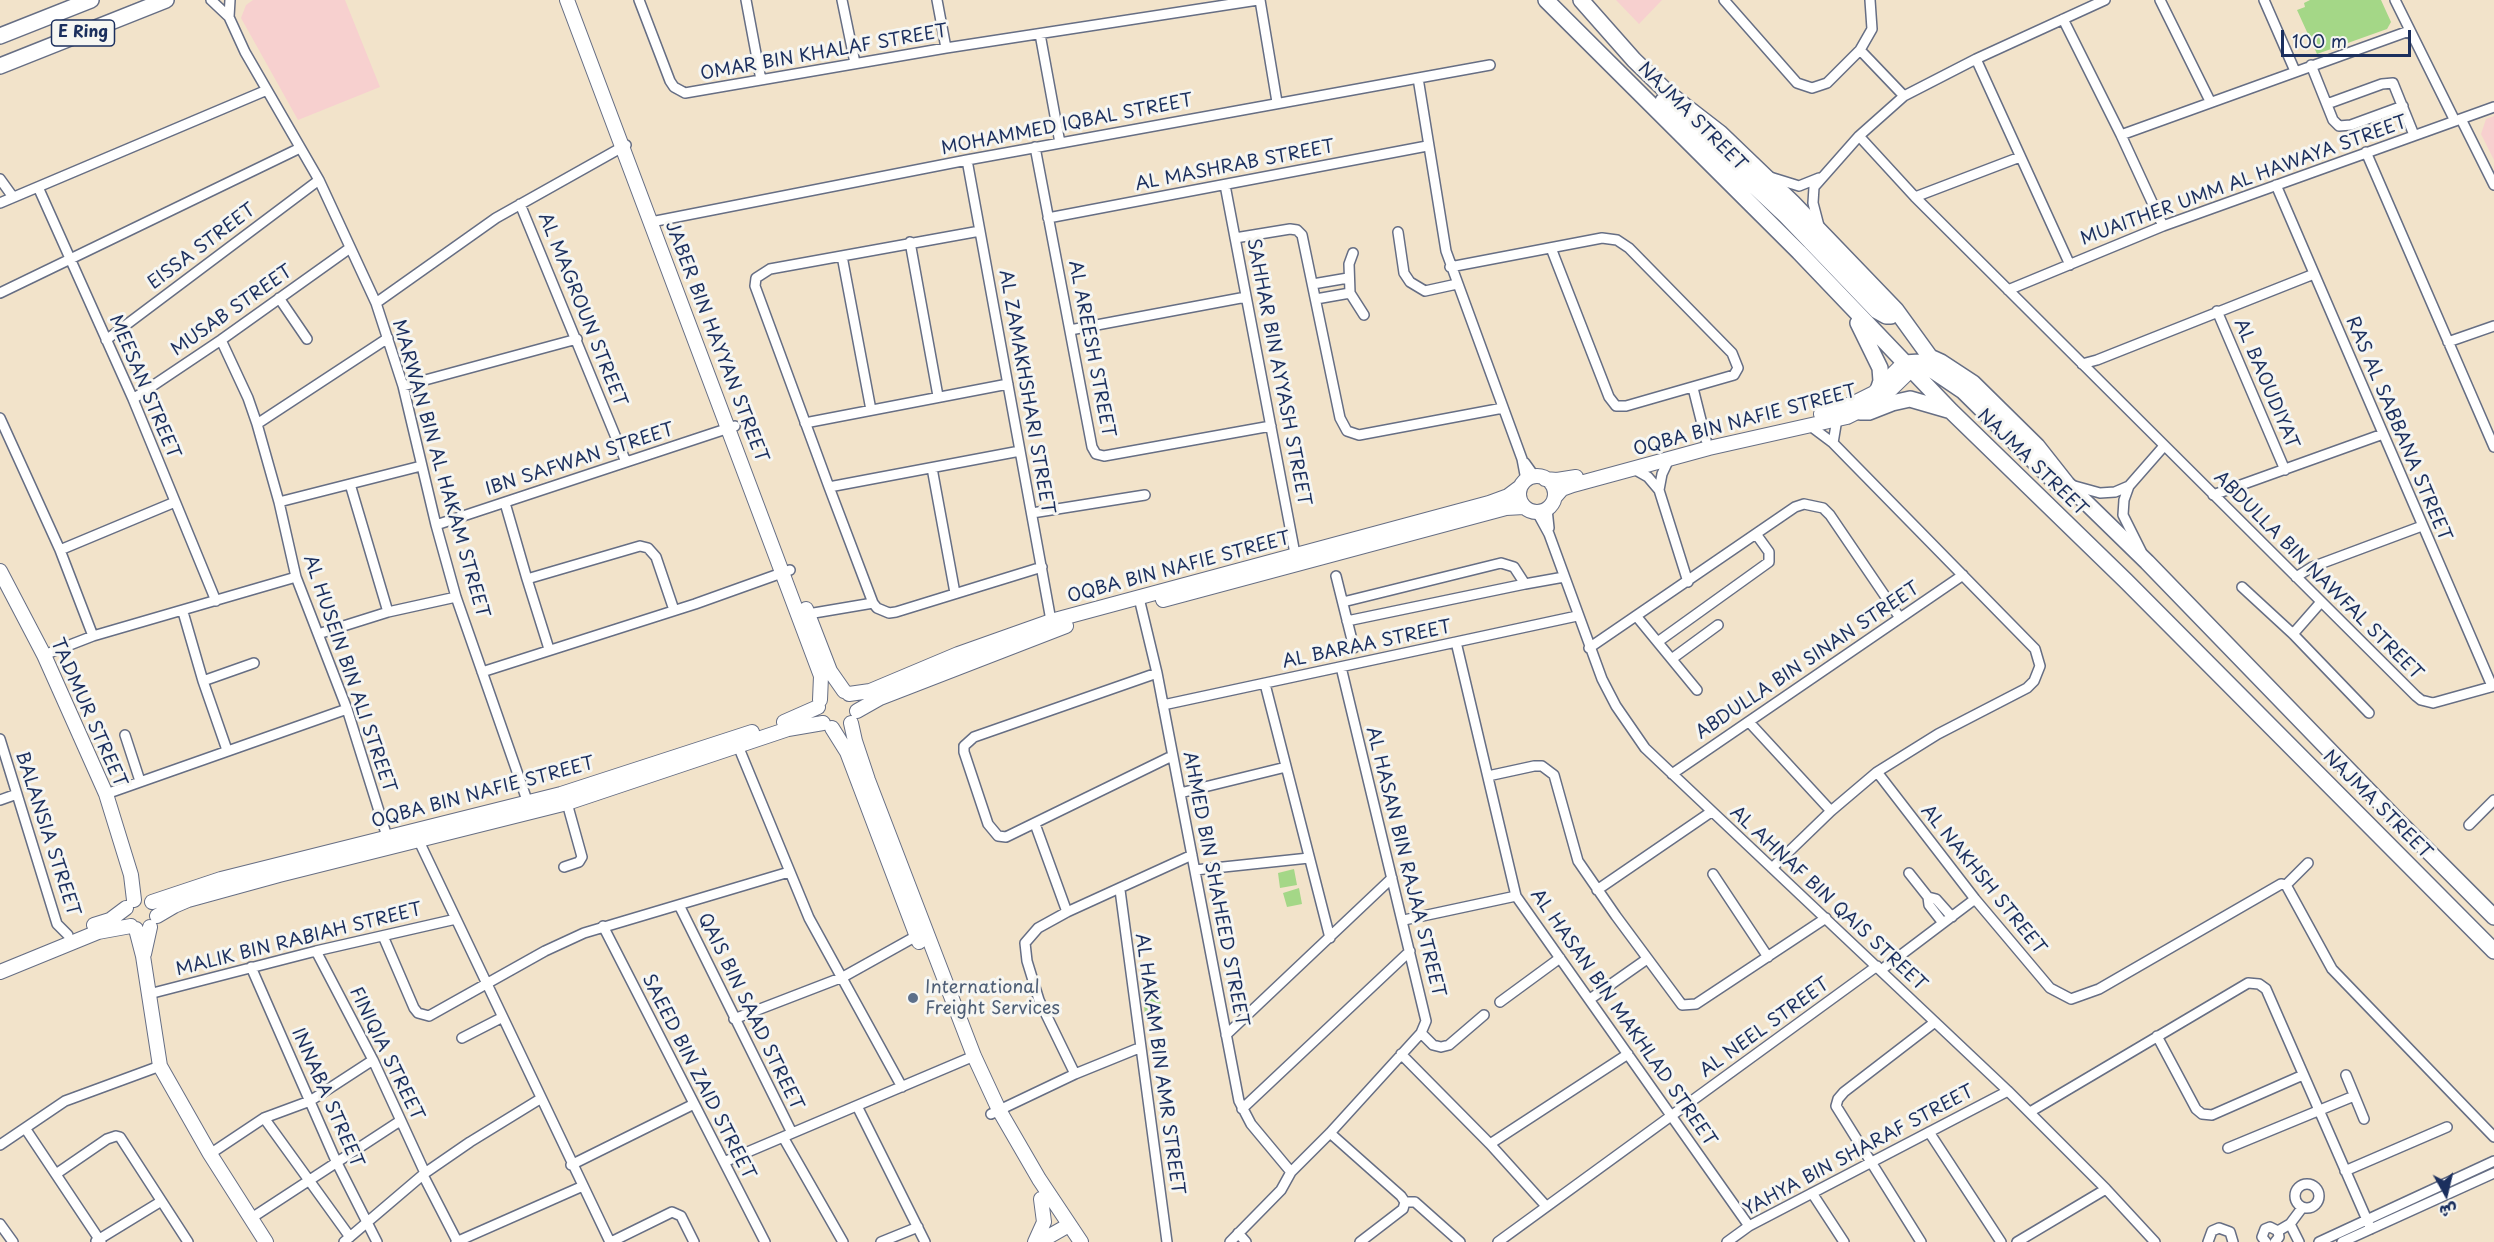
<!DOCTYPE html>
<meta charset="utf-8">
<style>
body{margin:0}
#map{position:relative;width:2494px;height:1242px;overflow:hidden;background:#f2e3ca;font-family:"Playpen Sans","Playpen Sans Arabic",sans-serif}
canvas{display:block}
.north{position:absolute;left:2416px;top:1164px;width:60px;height:60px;-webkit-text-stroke:4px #f6f6f2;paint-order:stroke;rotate:172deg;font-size:16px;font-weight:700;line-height:24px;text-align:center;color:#1b2f5e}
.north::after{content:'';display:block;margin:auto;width:21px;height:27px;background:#1b2f5e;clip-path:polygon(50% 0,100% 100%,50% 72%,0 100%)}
.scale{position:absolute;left:2281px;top:30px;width:130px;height:27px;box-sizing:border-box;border:3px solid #1b2f5e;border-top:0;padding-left:8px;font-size:18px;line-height:21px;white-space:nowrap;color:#1b2f5e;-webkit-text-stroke:4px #f6f6f2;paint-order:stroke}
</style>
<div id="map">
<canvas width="2494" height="1242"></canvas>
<div class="north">ش</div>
<div class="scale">100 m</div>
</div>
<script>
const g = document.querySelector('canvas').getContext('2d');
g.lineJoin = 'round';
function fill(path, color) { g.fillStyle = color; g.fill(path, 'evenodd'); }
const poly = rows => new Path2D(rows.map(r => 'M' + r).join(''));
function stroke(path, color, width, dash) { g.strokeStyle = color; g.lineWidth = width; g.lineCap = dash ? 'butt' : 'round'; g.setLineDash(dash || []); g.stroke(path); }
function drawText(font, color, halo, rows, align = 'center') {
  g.font = font + ' "Playpen Sans",sans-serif'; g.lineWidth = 6; g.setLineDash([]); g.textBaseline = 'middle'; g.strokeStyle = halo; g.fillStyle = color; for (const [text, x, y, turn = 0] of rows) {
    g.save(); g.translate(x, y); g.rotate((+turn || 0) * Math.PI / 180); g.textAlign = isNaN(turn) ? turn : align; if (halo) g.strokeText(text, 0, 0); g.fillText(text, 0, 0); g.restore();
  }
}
const built = poly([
 [253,0,345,0,380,87,298,120,241,18,246,5],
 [1616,0,1662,0,1639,24],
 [2494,116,2494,160,2481,134,2486,119]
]);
const green = poly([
 [2310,0,2381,0,2391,22,2387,29,2317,54,2297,10,2305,7,2304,3],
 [1294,869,1297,885,1280,888,1278,873],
 [1299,888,1302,904,1287,907,1283,893],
 [1159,987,1162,1016,1145,1018,1143,989]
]);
const street = poly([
 [211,0,229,17,245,52,319,180,376,303,403,386,436,525,456,597,529,806],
 [639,0,670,81,674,87,685,93,946,48,1258,0],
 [746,0,761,80],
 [842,0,855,63],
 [937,0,946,48],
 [1260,0,1277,102],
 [1724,0,1797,83,1812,88,1827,83,1860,50,1872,29,1870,0],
 [2160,0,2210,101],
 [2264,0,2295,71],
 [2395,0,2455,121],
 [229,17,230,0],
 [2063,19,2121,135,2163,226],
 [1040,34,1060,143],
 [1860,50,1904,96],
 [1976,59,2070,265],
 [2311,65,2333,120,2339,126,2351,125,2403,106],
 [1418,78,1446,251,1522,459,1526,480],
 [2327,104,2382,84,2393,83,2414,135],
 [2461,119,2494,185],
 [2121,135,2409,31],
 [1859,136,1915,197,2416,696,2421,700,2433,703,2494,686],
 [1035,147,1092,447,1096,454,1104,456,1271,426],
 [2366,152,2494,447],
 [967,160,1052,626],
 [1770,177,1799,186,1819,178],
 [0,179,13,197],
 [1225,185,1296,559],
 [2276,185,2492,686],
 [38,187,133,399,216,601],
 [1915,197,2020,157],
 [0,203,267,90],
 [520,204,626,462],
 [1048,218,1427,146],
 [651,222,967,160,1490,65],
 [1819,226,1813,203,1814,187,1859,136,1904,96,1976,59,2105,0],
 [980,231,770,269,756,278,755,286,829,487,873,603,877,608,889,613,896,612,1042,567],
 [1398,232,1404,273,1410,282,1425,291,1457,284],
 [1235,238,1290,229,1297,230,1302,235,1340,418,1347,431,1359,435,1503,408],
 [910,242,938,396],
 [1353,253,1349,264,1350,293,1364,315],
 [842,256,871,410],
 [1450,267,1602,238,1617,240,1629,248,1732,353,1738,368,1734,375,1626,406,1616,406,1609,397,1551,248],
 [1313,284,1348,278],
 [2008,290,2163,226,2494,107],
 [0,293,300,148],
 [279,298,307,339],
 [1316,299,1350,293],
 [376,303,496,218,626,145],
 [2217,311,2285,470],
 [1070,330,1246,297],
 [106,340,319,180],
 [221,340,248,398,257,424,279,502,296,577,347,709,389,843],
 [2448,342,2494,326],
 [2082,364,2097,360,2314,274],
 [403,386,577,339],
 [1693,388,1706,440],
 [133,399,221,340,350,248],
 [0,418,60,550,93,636],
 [805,423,1008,384],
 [257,424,388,338],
 [1833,443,1837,419],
 [1525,463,1535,477],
 [932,468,955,593],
 [1634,469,1648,477,1659,490,1688,582],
 [350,484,388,612],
 [2071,485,2100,493,2115,492,2129,486],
 [829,487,1020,451],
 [1659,490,1662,474,1669,459],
 [2213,495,2383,434],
 [279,502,421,466],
 [505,503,527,579],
 [1547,509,1549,528],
 [1537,512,1549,534,1602,679,1616,706,1645,748,2008,1091,2106,1189,2155,1242],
 [1032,513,1145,495],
 [436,525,735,426],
 [60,550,175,502],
 [2141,551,2123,515,2124,500,2129,486,2164,446],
 [1336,576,1354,648],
 [2296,577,2312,567,2422,526],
 [1525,584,1564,577],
 [2242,587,2293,634,2369,713],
 [1139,598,1157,673,1239,1101,1251,1124,1291,1172],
 [1343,602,1501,563,1514,567,1525,584,1347,621],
 [183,612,203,681,227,750],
 [808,614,873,603],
 [1637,617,1697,690],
 [318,634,388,612,456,597],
 [2293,634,2321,602],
 [1659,641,1769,562,1769,552,1756,534],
 [1456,642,1516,896,1749,1226],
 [1589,648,1795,507,1804,504,1823,508,1830,515,1900,618],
 [549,649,527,579,640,546,648,548,656,557,674,610],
 [44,655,93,636,296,577],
 [1673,658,1718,625],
 [482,672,695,604,790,570],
 [1157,673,974,737,964,746,964,752,988,824,998,836,1006,837,1172,756],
 [203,681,254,663],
 [1265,684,1330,938],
 [1163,705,1577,616],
 [1749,722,1831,811],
 [125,735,140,781],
 [0,739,57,924,68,935],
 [736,741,809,918,902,1087],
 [1877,772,1975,899,2050,988,2071,999,2099,989,2281,884,2286,885,2332,969,2494,1137],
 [1672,774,1963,575],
 [1488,776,1534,766,1542,766,1554,775,1578,861,1616,916,1682,1005,1696,1004,1826,918],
 [1180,793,1286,767],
 [106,794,347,709],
 [0,800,17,794],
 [1035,824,1067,912],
 [2469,825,2494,800],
 [417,837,610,1242],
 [564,867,579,862,582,857,567,803],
 [1772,868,1831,811,1877,772,1938,734,2027,688,2034,681,2040,666,2035,649,1833,443,1809,425],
 [1195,870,1309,858],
 [1909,873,1928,897,1929,905,1943,923],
 [1713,874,1768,957],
 [2286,885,2308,863],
 [1120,890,1167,1242],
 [1597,890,1711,812],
 [1928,897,1936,899,1952,917],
 [679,905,792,1133],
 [1404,920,1516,896],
 [603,926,765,1242],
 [383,936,414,1008,418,1013,429,1016,545,951,584,933,789,872],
 [316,951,373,1060,425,1173],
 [251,967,336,1161,377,1242],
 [1881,970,1975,899],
 [149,994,316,951,456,919],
 [1590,999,1647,959],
 [1500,1002,1560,958],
 [734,1019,843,977,920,934],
 [1421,1033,1433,1045,1441,1047,1449,1045,1484,1015],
 [1226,1035,1392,878],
 [2157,1036,2196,1109,2202,1114,2212,1115,2303,1075],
 [462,1038,501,1018],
 [1401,1054,1490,1144,1546,1206],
 [1075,1074,1039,1000,1027,961,1025,943,1038,928,1067,912,1192,855],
 [2346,1075,2364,1119],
 [857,1106,925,1242],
 [1242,1109,1410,951],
 [2030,1112,2248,983,2259,984,2266,989,2371,1229],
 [991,1114,1075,1074,1139,1048],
 [264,1118,350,1237],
 [25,1128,101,1242],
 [1929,1132,2001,1242],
 [1330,1133,1401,1196,1405,1202,1403,1209,1360,1242],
 [783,1137,843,1242],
 [1490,1144,1628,1054],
 [0,1145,65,1101,160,1066],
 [2228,1148,2354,1096],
 [210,1154,264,1118,310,1101,373,1060],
 [724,1162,974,1056],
 [571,1165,694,1104],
 [2345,1171,2447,1127],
 [56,1174,107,1139,116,1136,120,1137,188,1242],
 [423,1175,457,1241],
 '2295 1196a12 12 0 1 1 24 0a12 12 0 1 1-24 0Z',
 [1812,1193,1844,1242],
 [1405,1202,1415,1202,1460,1242],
 [250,1219,400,1121],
 [0,1224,13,1242],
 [2290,1224,2299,1242],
 [2278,1231,2290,1224,2302,1208],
 [1238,1233,1246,1242],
 [96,1241,160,1202],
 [344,1242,425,1173,470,1142,540,1099],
 [456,1242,583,1186],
 [611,1242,672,1212,681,1216,694,1242],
 [881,1242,918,1227],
 [1230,1242,1281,1190,1291,1172,1330,1133,1421,1033,1426,1021,1341,667],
 [1498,1242,1877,966],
 [1727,1242,1749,1226,2008,1091],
 [1921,1242,1836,1106,1838,1099,1844,1092,1935,1022],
 [2017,1242,2106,1189],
 [2208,1242,2212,1231,2219,1228,2230,1232,2233,1242],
 [2266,1242,2262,1237,2265,1229,2270,1227,2278,1231],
 [2275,1242,2279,1237,2278,1231],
 [2319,1242,2494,1161],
 [2342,1242,2494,1173]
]);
const secondary = poly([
 [567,0,821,676,820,700],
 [1821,414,1854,403,1874,393,1904,363],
 '1519 494a18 18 0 1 1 36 0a18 18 0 1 1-36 0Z',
 [1545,479,1557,480,1576,477],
 [1555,497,1562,489,1573,485,1709,448,1847,417,1879,401,1919,362],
 [0,571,44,655,106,794,131,875,134,900],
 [1163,600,1506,508,1524,507],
 [806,609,830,671,844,691],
 [849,694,870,691,958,654,1051,621,1489,503,1508,496,1520,487],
 [857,711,880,698,1066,626],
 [784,722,818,707],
 [851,723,855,741,868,780,974,1056,999,1110,1039,1179,1081,1242],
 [832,728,847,752,919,942],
 [152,902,221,879,561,794,752,732],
 [157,916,174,906,188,900,279,875,567,803,788,729,823,723],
 [94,925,110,920,126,908],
 [136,929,143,956,160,1066,210,1154,266,1242],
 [144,954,150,927],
 [0,972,98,932,131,926],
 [1035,1242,1044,1222,1041,1199],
 [1039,1242,1069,1225]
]);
const primary = poly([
 [1546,0,1799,252,1951,411,2126,581,2494,951],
 [1581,0,1634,60,1667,92,1720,133,1793,203,1896,310,1930,357,1941,362,1973,383,2037,446,2067,484,2147,562,2395,818,2494,917],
 [0,36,91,0],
 [0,66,166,0],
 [1663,101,1786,216,1877,311,1886,316,1891,316,1896,310],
 [1858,323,1880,368,1881,381,1879,387],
 [1904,363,1920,362,1963,391,2060,487],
 [1860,412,1869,412,1892,403,1910,399,1948,410]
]);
const markers = [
 [913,998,6,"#5c6f8a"]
];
const shields = [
 [83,33,63]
];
const shieldNames = [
 ["E Ring",83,33]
];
const streetNames = [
 ["OMAR BIN KHALAF STREET",824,53,-10],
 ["NAJMA STREET",1692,117,45],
 ["MOHAMMED IQBAL STREET",1067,125,-11],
 ["AL MASHRAB STREET",1235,166,-11],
 ["MUAITHER UMM AL HAWAYA STREET",2244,181,-20],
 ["EISSA STREET",202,247,-37],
 ["AL MAGROUN STREET",582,310,68],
 ["MUSAB STREET",232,311,-35],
 ["JABER BIN HAYYAN STREET",716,342,69],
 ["AL AREESH STREET",1091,349,79],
 ["SAHHAR BIN AYYASH STREET",1278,372,79],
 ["AL BAOUDIYAT",2266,384,67],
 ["MEESAN STREET",144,387,67],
 ["AL ZAMAKHSHARI STREET",1026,392,80],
 ["OQBA BIN NAFIE STREET",1745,421,-15],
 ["RAS AL SABBANA STREET",2398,429,67],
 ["IBN SAFWAN STREET",580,460,-18],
 ["NAJMA STREET",2032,463,44],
 ["MARWAN BIN AL HAKAM STREET",440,469,74],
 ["OQBA BIN NAFIE STREET",1179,568,-15],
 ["ABDULLA BIN NAWFAL STREET",2318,576,45],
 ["AL BARAA STREET",1367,645,-12],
 ["ABDULLA BIN SINAN STREET",1808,661,-34],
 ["AL HUSEIN BIN ALI STREET",349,674,71],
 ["TADMUR STREET",88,713,66],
 ["OQBA BIN NAFIE STREET",483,793,-15],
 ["NAJMA STREET",2377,805,45],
 ["BALANSIA STREET",47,834,72],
 ["AL HASAN BIN RAJAA STREET",1405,862,76],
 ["AL NAKHSH STREET",1983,880,51],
 ["AHMED BIN SHAHEED STREET",1215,889,79],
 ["AL AHNAF BIN QAIS STREET",1828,899,43],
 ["MALIK BIN RABIAH STREET",299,940,-14],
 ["QAIS BIN SAAD STREET",750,1012,64],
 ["AL HASAN BIN MAKHLAD STREET",1623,1018,55],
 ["AL NEEL STREET",1765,1028,-36],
 ["FINIQIA STREET",386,1054,64],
 ["AL HAKAM BIN AMR STREET",1159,1064,82],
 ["SAEED BIN ZAID STREET",698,1077,63],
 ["INNABA STREET",327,1098,66],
 ["YAHYA BIN SHARAF STREET",1859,1151,-28]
];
const serviceNames = [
 ["International",925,988],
 ["Freight Services",925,1009]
];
fill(built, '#f7d0cf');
fill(green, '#a4d787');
stroke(street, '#666e84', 12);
stroke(secondary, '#666e84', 16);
stroke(primary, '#666e84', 18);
stroke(street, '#fff', 9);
stroke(secondary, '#fff', 14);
stroke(primary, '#fff', 15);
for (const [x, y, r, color] of markers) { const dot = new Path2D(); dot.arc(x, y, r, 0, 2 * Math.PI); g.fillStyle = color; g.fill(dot); stroke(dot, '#f6f6f2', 2); }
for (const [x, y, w] of shields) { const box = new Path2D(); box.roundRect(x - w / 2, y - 13, w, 26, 4.5); g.fillStyle = '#f6f6f2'; g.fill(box); stroke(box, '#1b2f5e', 1.5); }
drawText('bold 16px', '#1b2f5e', null, shieldNames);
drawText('18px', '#1b2f5e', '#f6f6f2', streetNames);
drawText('18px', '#4e5e75', '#f6f6f2', serviceNames, 'left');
</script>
